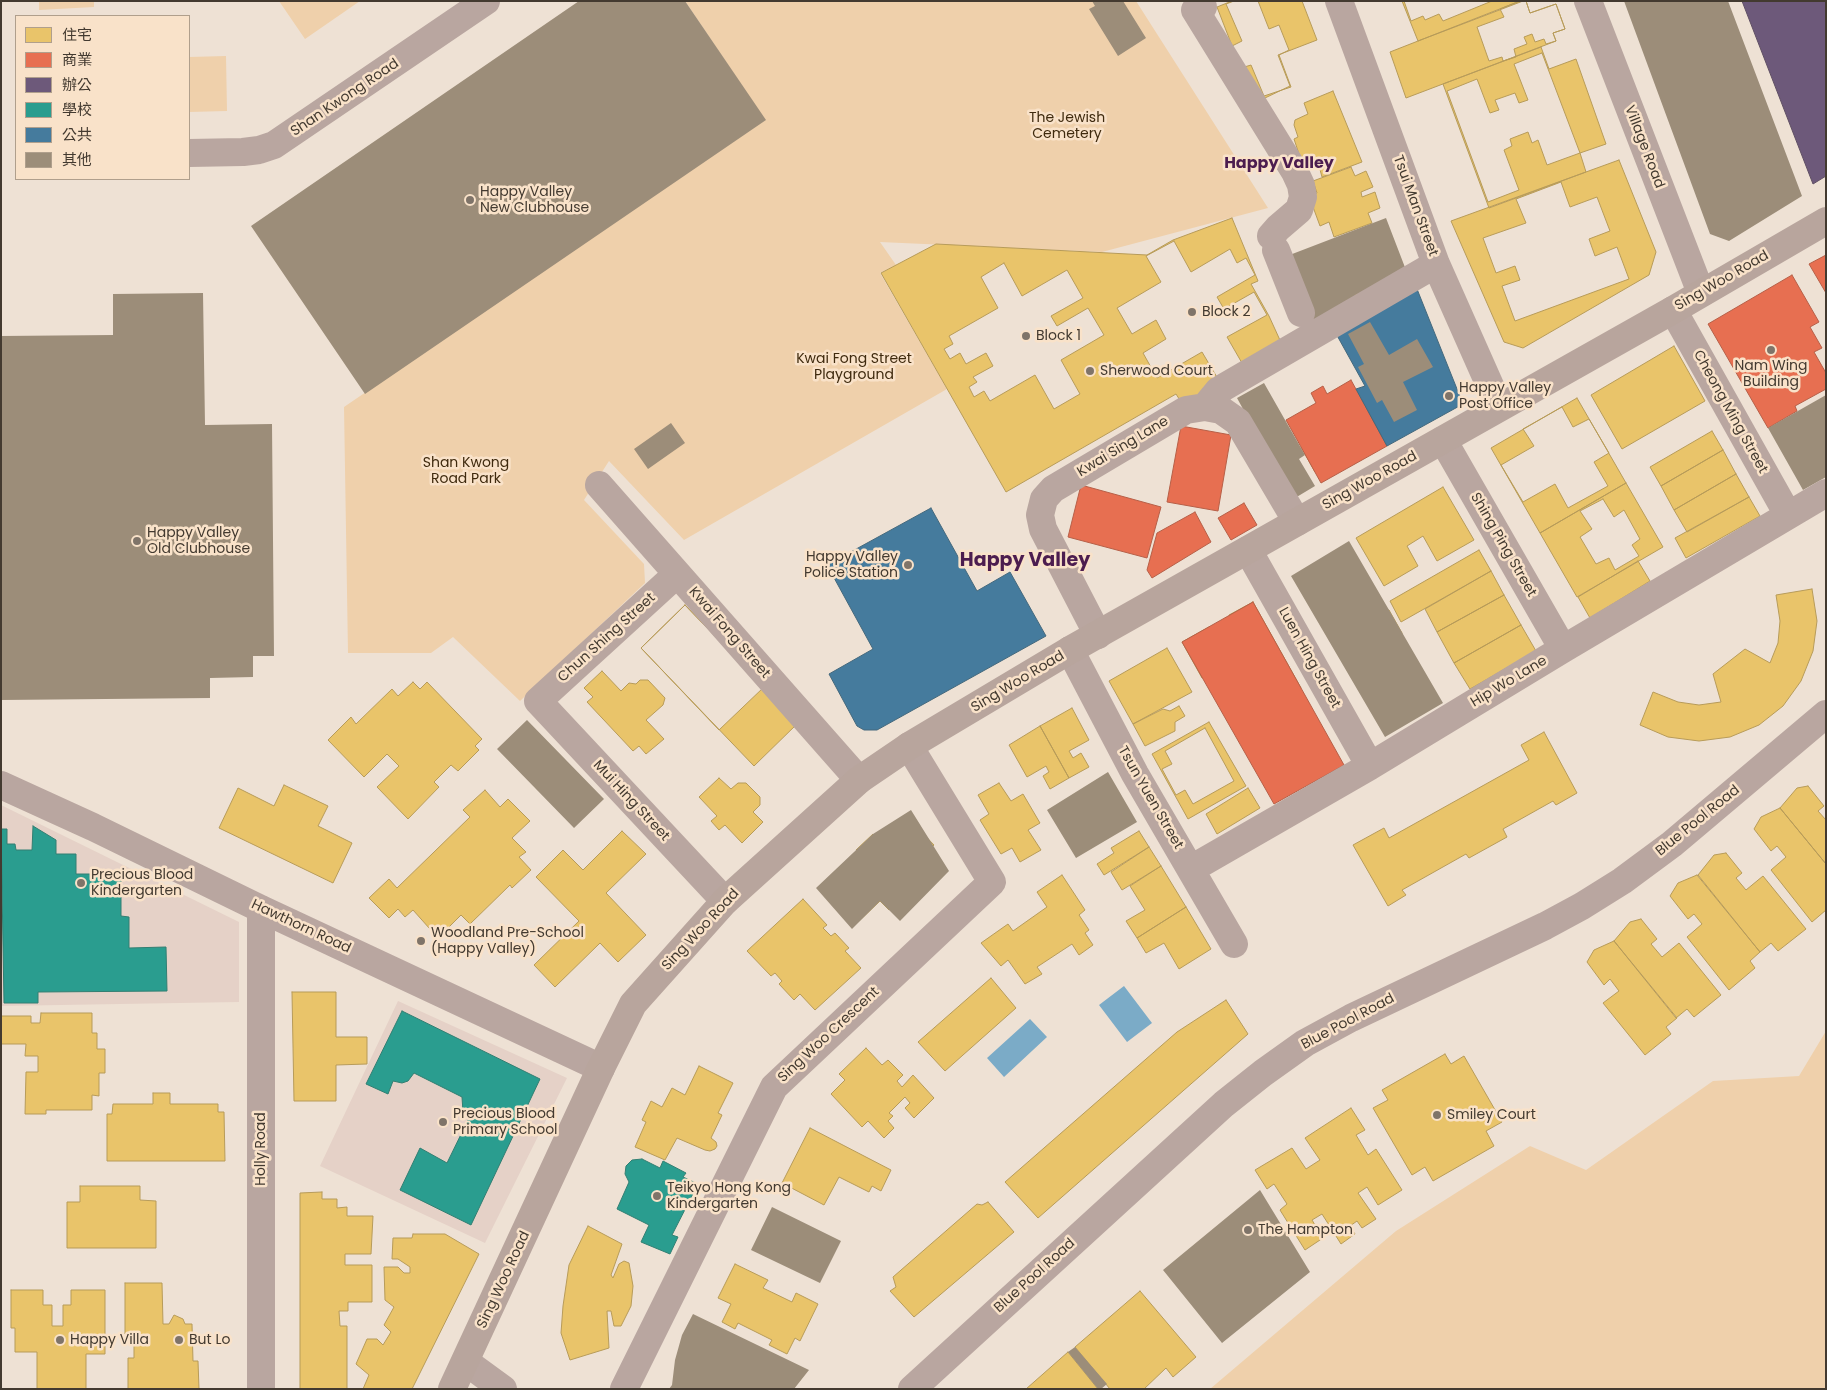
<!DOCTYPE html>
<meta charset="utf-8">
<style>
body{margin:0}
#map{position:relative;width:1827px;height:1390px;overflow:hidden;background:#eee1d4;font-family:Poppins,"Noto Sans TC",sans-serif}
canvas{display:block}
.frame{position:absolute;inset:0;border:2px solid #433a30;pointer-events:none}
.legend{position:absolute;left:15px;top:15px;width:175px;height:165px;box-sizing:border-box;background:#f9e2c9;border:1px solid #b09f8c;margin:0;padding:6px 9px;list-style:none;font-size:15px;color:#433a30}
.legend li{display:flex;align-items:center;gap:10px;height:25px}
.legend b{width:25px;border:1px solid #b09f8c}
</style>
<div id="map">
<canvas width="1827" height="1390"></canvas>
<div class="frame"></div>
<ul class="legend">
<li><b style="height:14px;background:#e9c46a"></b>住宅</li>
<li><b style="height:14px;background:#e76f51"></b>商業</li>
<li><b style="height:14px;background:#6d597a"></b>辦公</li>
<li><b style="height:14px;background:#2a9d8f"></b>學校</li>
<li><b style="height:14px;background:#457b9d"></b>公共</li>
<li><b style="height:14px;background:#9c8d79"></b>其他</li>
</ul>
</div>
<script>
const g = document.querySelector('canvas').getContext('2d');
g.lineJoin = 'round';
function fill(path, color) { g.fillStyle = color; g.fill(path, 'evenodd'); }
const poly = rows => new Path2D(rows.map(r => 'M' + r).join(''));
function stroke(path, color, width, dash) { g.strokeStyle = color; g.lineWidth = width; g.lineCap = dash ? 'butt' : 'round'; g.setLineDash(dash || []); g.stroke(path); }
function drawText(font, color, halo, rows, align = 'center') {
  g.font = font + ' Poppins,sans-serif'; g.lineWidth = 5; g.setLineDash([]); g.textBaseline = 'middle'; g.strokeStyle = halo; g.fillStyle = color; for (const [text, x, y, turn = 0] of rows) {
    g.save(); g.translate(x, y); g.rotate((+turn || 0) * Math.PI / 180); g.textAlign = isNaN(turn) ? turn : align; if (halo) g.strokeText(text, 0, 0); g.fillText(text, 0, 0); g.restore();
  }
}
const education = poly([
 [1,805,239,922,239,1002,1,1006],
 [398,1001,567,1078,485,1243,320,1166]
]);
const green = poly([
 [39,1,94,1,94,7,39,10],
 [279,1,360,1,305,39],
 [685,1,1136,1,1268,208,1102,252,880,242,896,265,880,273,947,389,684,540,609,461,584,500,644,564,645,583,520,701,453,637,431,653,348,653,344,407,765,120],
 [226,56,227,111,189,112,189,57],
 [1826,1031,1826,1389,1210,1389,1396,1231,1530,1146,1586,1170,1713,1081,1799,1076]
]);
const water = poly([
 [1124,986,1152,1023,1127,1042,1099,1005],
 [1030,1019,1047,1037,1004,1077,987,1058]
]);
const homes = poly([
 [1232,1,1302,1,1317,40,1278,55,1290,86,1265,98,1241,69,1217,7,1232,1],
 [1234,1,1258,1,1269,29,1279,25,1289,50,1279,55,1291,87,1264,96,1251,65,1241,68,1232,46,1242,41,1226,4,1234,1],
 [1402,1,1523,1,1418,41,1402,1],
 [1404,1,1492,1,1443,21,1439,14,1425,20,1423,16,1411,21,1404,1],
 [1520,1,1526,1,1530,13,1556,4,1565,29,1553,33,1556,41,1546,44,1544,39,1535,42,1532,34,1524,37,1527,44,1514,49,1516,57,1503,61,1502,57,1489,61,1477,27,1504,17,1500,9,1520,1],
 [1520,1,1526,1,1530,13,1556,4,1565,29,1553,33,1556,41,1406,98,1390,52,1520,1],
 [1641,1,1698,1,1705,21,1683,30,1689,46,1661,56,1641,1],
 [1753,1,1795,1,1799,10,1826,1,1826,71,1821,73,1826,84,1826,107,1811,112,1813,117,1799,122,1753,1],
 [1723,34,1727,50,1723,52,1726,59,1730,57,1733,64,1725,74,1732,92,1737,90,1750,124,1721,134,1707,101,1702,103,1698,101,1692,86,1694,83,1699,81,1694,67,1697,67,1690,46,1723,34],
 [1541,47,1549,69,1576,59,1606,144,1580,153,1586,172,1489,208,1443,84,1541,47],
 [1542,53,1580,153,1547,165,1538,140,1532,143,1528,132,1510,139,1512,146,1504,150,1519,190,1488,202,1447,91,1477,79,1490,113,1499,110,1495,100,1515,93,1519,103,1528,100,1514,64,1542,53],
 [1333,91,1362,162,1322,177,1319,166,1312,168,1309,160,1301,160,1294,139,1298,137,1294,125,1295,120,1308,114,1304,103,1333,91],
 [1619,160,1656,252,1649,275,1523,348,1504,342,1451,221,1619,160],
 [1351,167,1355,176,1366,171,1373,187,1361,192,1362,197,1375,192,1380,208,1368,213,1372,223,1334,237,1329,222,1320,226,1309,196,1317,193,1313,181,1351,167],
 [1561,182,1570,207,1597,197,1610,231,1589,239,1595,256,1617,247,1629,279,1515,321,1502,286,1520,280,1515,266,1496,273,1483,238,1526,223,1516,199,1561,182],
 [1232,218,1258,281,1251,284,1269,316,1284,349,1183,405,1176,394,1006,492,881,273,936,244,1147,255,1173,240,1232,218],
 [1369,228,1389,279,1355,295,1346,273,1340,276,1338,267,1331,269,1320,246,1369,228],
 [1174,241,1191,272,1230,249,1237,263,1246,258,1255,275,1217,297,1224,309,1254,292,1267,315,1227,337,1246,370,1221,384,1202,352,1157,378,1143,353,1166,339,1156,320,1132,334,1117,308,1161,282,1146,256,1174,241],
 [1004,263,1022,296,1067,270,1083,298,1051,316,1057,326,1088,308,1104,335,1061,360,1080,394,1054,409,1035,375,990,401,984,391,974,397,969,387,977,382,973,377,993,366,986,353,966,364,960,353,950,359,944,349,953,344,949,336,998,308,981,277,1004,263],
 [1674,346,1705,401,1622,449,1591,395,1674,346],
 [1577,398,1626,483,1540,533,1491,448,1577,398],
 [1338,406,1344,415,1352,410,1356,416,1369,411,1383,436,1356,452,1358,458,1356,463,1349,466,1344,465,1341,459,1315,472,1301,447,1313,441,1310,435,1317,431,1312,421,1338,406],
 [1562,407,1573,427,1589,419,1609,453,1594,462,1608,486,1568,508,1555,484,1523,502,1501,465,1534,446,1523,429,1562,407],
 [1712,431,1723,450,1661,486,1650,467,1712,431],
 [1723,450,1736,474,1674,510,1661,486,1723,450],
 [1736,474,1749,497,1687,532,1674,510,1736,474],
 [1626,483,1663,547,1577,597,1540,533,1626,483],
 [1443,487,1474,540,1437,561,1423,536,1407,546,1418,566,1384,586,1356,538,1443,487],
 [1749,497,1760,516,1686,558,1675,538,1749,497],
 [1603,499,1614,517,1624,510,1640,539,1632,545,1639,556,1615,570,1609,558,1596,564,1580,537,1592,529,1580,511,1603,499],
 [1479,550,1491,571,1401,622,1390,601,1479,550],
 [1638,561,1650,581,1590,618,1578,597,1638,561],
 [1491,571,1504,595,1437,632,1425,609,1491,571],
 [1331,588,1353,590,1352,602,1358,603,1357,615,1360,623,1381,610,1389,610,1402,633,1401,641,1378,654,1383,659,1395,665,1392,671,1403,676,1394,696,1370,686,1372,683,1359,677,1330,629,1332,615,1328,614,1331,588],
 [1812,589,1817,621,1813,651,1801,681,1783,706,1759,725,1730,737,1699,741,1668,737,1640,725,1653,692,1678,702,1699,705,1721,702,1713,674,1745,649,1770,663,1778,643,1780,621,1776,595,1812,589],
 [1504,595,1521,625,1454,663,1437,632,1504,595],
 [1253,602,1301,688,1265,709,1255,691,1236,701,1224,679,1213,685,1207,675,1202,678,1182,642,1209,627,1214,637,1235,625,1229,615,1253,602],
 [685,605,764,687,719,730,641,648,685,605],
 [685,605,798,723,754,766,641,648,685,605],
 [1521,625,1536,651,1470,689,1454,663,1521,625],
 [1167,648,1192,692,1133,724,1109,681,1167,648],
 [602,671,621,691,629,683,636,684,640,680,648,680,665,698,663,705,646,720,664,739,646,754,639,746,633,751,587,702,593,697,584,688,602,671],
 [413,682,420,689,427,682,482,739,475,746,479,750,458,771,451,765,434,782,439,787,408,819,377,787,399,766,387,754,364,777,328,740,351,717,356,724,392,689,398,696,413,682],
 [1179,706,1185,716,1175,722,1175,731,1145,746,1133,724,1163,709,1170,711,1179,706],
 [1072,708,1089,740,1069,751,1073,758,1081,753,1089,767,1069,778,1040,726,1072,708],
 [1209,722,1246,786,1188,819,1152,754,1209,722],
 [1040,726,1069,778,1050,789,1043,776,1049,772,1046,766,1027,777,1009,745,1040,726],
 [1205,728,1234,781,1193,804,1185,790,1176,795,1162,769,1172,764,1165,751,1205,728],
 [1544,732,1577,793,1556,805,1553,801,1503,829,1507,837,1469,858,1466,854,1402,890,1406,895,1388,906,1353,845,1384,828,1389,838,1529,760,1521,745,1544,732],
 [719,778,731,789,738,783,746,783,760,797,760,805,753,812,763,822,742,843,725,825,719,830,711,821,717,816,699,797,719,778],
 [999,783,1011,801,1023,794,1040,823,1028,830,1041,850,1020,862,1012,848,1001,854,980,820,989,814,978,795,999,783],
 [284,785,328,806,318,826,352,843,333,883,219,828,238,788,274,806,284,785],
 [1808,786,1824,806,1818,811,1826,820,1826,864,1780,808,1797,788,1808,786],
 [1086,788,1091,795,1097,790,1102,796,1109,791,1121,810,1114,814,1118,821,1112,827,1114,831,1092,846,1088,841,1084,844,1076,833,1070,837,1061,824,1067,820,1061,812,1069,808,1064,802,1086,788],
 [1248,788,1260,808,1217,834,1206,814,1248,788],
 [485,790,500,807,508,799,530,821,512,838,526,852,519,857,531,870,512,888,510,885,470,924,461,915,438,938,413,910,405,917,398,909,389,918,369,898,389,879,397,888,470,817,463,810,485,790],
 [1780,808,1826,864,1826,910,1812,922,1771,870,1786,857,1777,846,1771,851,1754,829,1761,817,1780,808],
 [910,820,934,845,910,869,921,881,889,910,880,901,858,922,841,904,850,895,836,881,862,856,856,850,873,834,884,845,910,820],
 [622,831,646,854,606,893,646,935,618,962,600,943,555,987,534,965,579,921,536,877,563,850,583,870,622,831],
 [1139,831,1149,847,1104,875,1097,864,1114,853,1111,848,1139,831],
 [1149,847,1161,866,1122,890,1111,872,1149,847],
 [1726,853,1742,873,1736,878,1746,890,1763,876,1806,929,1778,951,1771,943,1760,952,1698,875,1714,855,1726,853],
 [1161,866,1186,907,1137,938,1126,921,1145,910,1130,886,1161,866],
 [1062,875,1085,910,1079,915,1089,930,1085,933,1093,945,1079,955,1072,944,1037,967,1042,974,1025,984,1008,960,1001,966,981,943,1008,924,1013,931,1047,907,1037,892,1062,875],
 [1697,875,1760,952,1750,961,1755,968,1729,990,1687,937,1702,924,1694,914,1688,919,1670,896,1678,883,1697,875],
 [803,899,827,925,823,928,831,936,835,933,849,948,845,951,861,968,815,1010,800,994,794,1000,779,984,782,981,775,973,771,976,747,951,803,899],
 [1186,907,1211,949,1179,969,1164,943,1146,953,1137,938,1186,907],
 [1641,919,1657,939,1651,944,1662,957,1679,943,1721,995,1694,1017,1687,1009,1676,1018,1614,941,1630,922,1641,919],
 [1614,941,1677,1018,1666,1027,1671,1034,1645,1055,1603,1003,1619,991,1610,979,1604,985,1587,962,1594,950,1614,941],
 [991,978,1016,1008,945,1071,918,1042,991,978],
 [292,992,336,992,336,1037,367,1037,367,1064,336,1065,336,1101,294,1101,292,992],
 [1226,1000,1248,1034,1038,1218,1005,1182,1177,1032,1226,1000],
 [41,1013,92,1013,92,1033,97,1033,97,1049,105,1049,105,1073,99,1073,99,1096,92,1095,92,1110,46,1110,46,1114,25,1114,26,1072,38,1072,38,1056,25,1056,26,1044,1,1044,1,1016,31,1016,31,1023,40,1023,41,1013],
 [866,1048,882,1065,888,1060,903,1075,897,1081,902,1087,913,1075,934,1098,914,1118,905,1108,910,1103,905,1097,889,1113,893,1116,888,1121,894,1128,884,1138,868,1121,862,1127,831,1094,845,1080,839,1074,866,1048],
 [1445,1054,1451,1064,1464,1056,1502,1122,1486,1131,1494,1146,1433,1181,1425,1167,1412,1175,1373,1108,1388,1100,1382,1090,1445,1054],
 [699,1066,733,1083,718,1113,722,1115,711,1138,716,1142,717,1146,715,1149,710,1151,705,1150,677,1138,665,1160,635,1147,646,1122,642,1120,651,1101,662,1107,672,1088,685,1095,699,1066],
 [153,1093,170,1093,170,1104,218,1104,218,1112,224,1112,225,1161,107,1161,107,1114,112,1114,113,1104,153,1104,153,1093],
 [1351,1108,1365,1130,1356,1135,1368,1155,1376,1149,1402,1190,1378,1205,1367,1187,1358,1193,1376,1219,1362,1228,1357,1221,1350,1226,1355,1234,1341,1244,1322,1214,1312,1220,1323,1238,1305,1250,1280,1210,1287,1204,1274,1184,1267,1189,1255,1170,1292,1148,1306,1169,1320,1160,1305,1138,1351,1108],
 [810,1128,891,1170,881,1191,872,1186,869,1192,839,1177,824,1205,782,1183,810,1128],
 [80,1186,140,1186,140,1200,156,1201,156,1248,67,1248,67,1202,80,1202,80,1186],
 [322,1192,322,1199,337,1199,337,1208,347,1207,347,1216,373,1216,371,1254,345,1254,345,1265,372,1265,372,1302,348,1302,348,1311,339,1311,340,1326,347,1326,347,1389,300,1389,300,1193,322,1192],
 [988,1202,1014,1232,914,1317,890,1291,896,1287,893,1277,977,1204,982,1205,988,1202],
 [588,1226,622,1244,611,1275,613,1278,619,1264,624,1261,629,1263,633,1286,631,1306,621,1326,614,1326,611,1311,607,1311,609,1348,570,1360,561,1333,563,1306,569,1265,588,1226],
 [413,1234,445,1234,479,1254,412,1389,363,1389,369,1375,356,1364,367,1339,377,1339,383,1345,391,1332,384,1325,394,1307,385,1300,384,1267,398,1267,404,1273,410,1273,410,1267,398,1259,392,1259,393,1238,412,1238,413,1234],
 [735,1264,768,1280,763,1288,792,1302,796,1293,818,1304,800,1341,795,1338,787,1354,769,1345,772,1340,738,1323,735,1329,722,1322,731,1304,718,1298,735,1264],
 [125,1283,162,1283,163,1324,169,1324,174,1315,183,1319,185,1324,192,1324,193,1361,198,1361,199,1389,128,1389,128,1358,134,1358,134,1334,125,1334,125,1283],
 [11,1290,43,1290,43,1305,52,1305,52,1326,63,1326,63,1305,71,1305,71,1290,105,1290,105,1354,86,1354,86,1389,37,1389,37,1352,15,1352,15,1328,11,1328,11,1290],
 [1140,1291,1196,1357,1173,1377,1166,1368,1144,1389,1110,1389,1075,1347,1140,1291],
 [1068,1352,1098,1389,1026,1389,1068,1352]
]);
const shops = poly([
 [1826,255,1826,293,1809,264,1826,255],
 [1792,275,1819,322,1810,327,1822,348,1814,352,1826,373,1826,389,1795,406,1797,411,1768,428,1708,324,1792,275],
 [1351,380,1387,446,1321,483,1286,420,1316,403,1311,393,1323,386,1327,394,1351,380],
 [1181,426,1231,435,1218,511,1167,502,1181,426],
 [1081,485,1161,507,1147,558,1068,537,1081,485],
 [1244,503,1257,525,1231,540,1218,518,1244,503],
 [1195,512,1211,542,1152,578,1147,570,1157,533,1195,512],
 [1253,602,1344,765,1274,804,1182,642,1253,602]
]);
const offices = poly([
 [1742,1,1826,1,1826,176,1813,184,1742,1]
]);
const schools = poly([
 [33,826,56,840,56,854,76,854,76,874,121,874,121,916,129,917,129,948,166,947,167,991,38,992,38,1003,4,1003,1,829,7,829,7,844,15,844,16,850,32,850,33,826],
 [402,1011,540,1079,471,1225,400,1190,420,1148,447,1163,469,1118,463,1112,462,1097,414,1073,408,1081,402,1083,393,1081,388,1094,366,1084,402,1011],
 [642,1159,660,1168,663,1161,686,1173,683,1177,698,1184,672,1235,678,1237,670,1254,641,1242,649,1225,617,1209,629,1182,625,1174,626,1166,632,1160,642,1159]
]);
const public = poly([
 [1415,284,1463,404,1387,446,1356,389,1365,386,1334,330,1415,284],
 [931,508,977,591,1010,572,1046,636,877,730,864,730,857,726,829,674,873,649,827,565,931,508]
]);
const building = poly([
 [579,1,685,1,766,120,365,394,251,226],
 [1092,1,1123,1,1146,38,1118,56,1089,9,1095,6],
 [1624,1,1728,1,1802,196,1729,241,1710,234],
 [1386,218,1406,270,1374,287,1355,295,1357,298,1313,326,1287,256],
 [203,293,205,425,272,424,274,656,253,656,253,677,210,678,210,698,1,700,1,336,113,335,113,294],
 [1370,322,1389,355,1417,339,1433,367,1403,382,1417,410,1394,422,1382,400,1377,403,1358,367,1364,364,1348,334],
 [1264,383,1305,455,1299,459,1315,486,1295,498,1266,451,1237,398],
 [1826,395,1826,477,1803,490,1768,428],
 [671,423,685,443,648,469,634,449],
 [1349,541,1443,703,1385,737,1291,576],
 [527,720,604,799,574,828,497,749],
 [1108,772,1137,822,1076,858,1047,810],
 [911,810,949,871,900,921,880,901,852,929,816,888,873,834],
 [1260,1190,1310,1272,1222,1343,1163,1270],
 [772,1207,841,1241,820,1283,751,1250],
 [693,1314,809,1370,794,1389,669,1389,672,1385,675,1360,682,1335],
 [1075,1347,1107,1384,1101,1389,1098,1389,1068,1352]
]);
const street = poly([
 [1339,1,1436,264,1499,406],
 [1588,1,1701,293],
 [1203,7,1195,10,1295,172,1301,185,1303,197,1299,210,1278,228,1271,236],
 [189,153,243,152,259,150,274,145,486,1],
 [1276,250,1301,313],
 [1673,310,1788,515],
 [1205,407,1219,390,1436,264],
 [1443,440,1563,649],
 [599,485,859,780],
 [1248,550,1370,766],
 [677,574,538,701,725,901],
 [1098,635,1043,529,1040,515,1044,499,1053,489,1186,410,1205,407,1221,410,1238,422,1297,522],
 [1070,650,1135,774,1234,944],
 [1,785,93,827,261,909,601,1068],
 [1191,869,1370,766,1563,649,1826,493],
 [261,909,261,1389],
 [466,1362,503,1389],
 [624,1389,774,1087,992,882,909,746],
 [912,1389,1224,1104,1263,1073,1305,1043,1351,1018,1545,926,1582,906,1622,881,1672,844,1826,714]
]);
const secondary = poly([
 [452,1389,601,1068,633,1004,725,901,859,780,909,746,1070,650,1673,310,1826,221]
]);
const markers = [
 [470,200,5,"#7f7469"],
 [1192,312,5,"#7f7469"],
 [1026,336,5,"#7f7469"],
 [1771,350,5,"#7f7469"],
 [1090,371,5,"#7f7469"],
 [1449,396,5,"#7f7469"],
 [137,541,5,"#7f7469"],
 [908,565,5,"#7f7469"],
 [81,883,5,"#7f7469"],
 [421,941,5,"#7f7469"],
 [1437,1115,5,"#7f7469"],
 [443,1122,5,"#7f7469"],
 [657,1196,5,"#7f7469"],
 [1248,1230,5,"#7f7469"],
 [60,1340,5,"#7f7469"],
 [179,1340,5,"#7f7469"]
];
const streetNames = [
 ["Shan Kwong Road",345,98,-34],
 ["Village Road",1644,147,69],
 ["Tsui Man Street",1415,206,70],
 ["Sing Woo Road",1722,281,-30],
 ["Cheong Ming Street",1730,412,61],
 ["Kwai Sing Lane",1123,447,-31],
 ["Sing Woo Road",1370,481,-29],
 ["Shing Ping Street",1503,545,60],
 ["Kwai Fong Street",729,633,49],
 ["Chun Shing Street",607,638,-42],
 ["Luen Hing Street",1309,658,61],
 ["Sing Woo Road",1018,682,-31],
 ["Hip Wo Lane",1509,682,-31],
 ["Tsun Yuen Street",1150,798,60],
 ["Mui Hing Street",631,801,47],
 ["Blue Pool Road",1698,821,-39],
 ["Hawthorn Road",301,927,25],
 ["Sing Woo Road",701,930,-47],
 ["Blue Pool Road",1348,1022,-28],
 ["Sing Woo Crescent",829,1035,-43],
 ["Holly Road",261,1149,-90],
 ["Blue Pool Road",1035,1276,-42],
 ["Sing Woo Road",504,1280,-65]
];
const parkNames = [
 ["The Jewish",1067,118],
 ["Cemetery",1067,134],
 ["Kwai Fong Street",854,359],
 ["Playground",854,375],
 ["Shan Kwong",466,463],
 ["Road Park",466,479]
];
const poiNames = [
 ["Happy Valley",480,192],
 ["New Clubhouse",480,208],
 ["Block 2",1202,312],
 ["Block 1",1036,336],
 ["Nam Wing",1771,366,"center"],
 ["Building",1771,382,"center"],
 ["Sherwood Court",1100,371],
 ["Happy Valley",1459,388],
 ["Post Office",1459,404],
 ["Happy Valley",147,533],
 ["Old Clubhouse",147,549],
 ["Happy Valley",898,557,"right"],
 ["Police Station",898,573,"right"],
 ["Precious Blood",91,875],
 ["Kindergarten",91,891],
 ["Woodland Pre-School",431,933],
 ["(Happy Valley)",431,949],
 ["Precious Blood",453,1114],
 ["Primary School",453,1130],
 ["Smiley Court",1447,1115],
 ["Teikyo Hong Kong",667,1188],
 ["Kindergarten",667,1204],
 ["The Hampton",1258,1230],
 ["Happy Villa",70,1340],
 ["But Lo",189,1340]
];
const quarterNames = [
 ["Happy Valley",1279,164]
];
const districtNames = [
 ["Happy Valley",1025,561]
];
fill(education, '#e5d1c7');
fill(green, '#efd0ab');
fill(water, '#7babc7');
fill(homes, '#e9c46a');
stroke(homes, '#b79b59', 1);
fill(shops, '#e76f51');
stroke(shops, '#b65f47', 1);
fill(offices, '#6d597a');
stroke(offices, '#605064', 1);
fill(schools, '#2a9d8f');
stroke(schools, '#327f72', 1);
fill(public, '#457b9d');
stroke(public, '#44687c', 1);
fill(building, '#9c8d79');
stroke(street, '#b9a6a0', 28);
stroke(secondary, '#b8a59d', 28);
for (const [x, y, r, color] of markers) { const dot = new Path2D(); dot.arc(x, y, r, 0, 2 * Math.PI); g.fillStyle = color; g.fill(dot); stroke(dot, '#f9e2c9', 2); }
drawText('14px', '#433a30', '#f9e2c9', streetNames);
drawText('14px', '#3f2a0e', '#f9e2c9', parkNames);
drawText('14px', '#433a30', '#f9e2c9', poiNames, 'left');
drawText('bold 16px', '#4c1d4f', '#f9e2c9', quarterNames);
drawText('bold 19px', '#4c1d4f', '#f9e2c9', districtNames);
</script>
